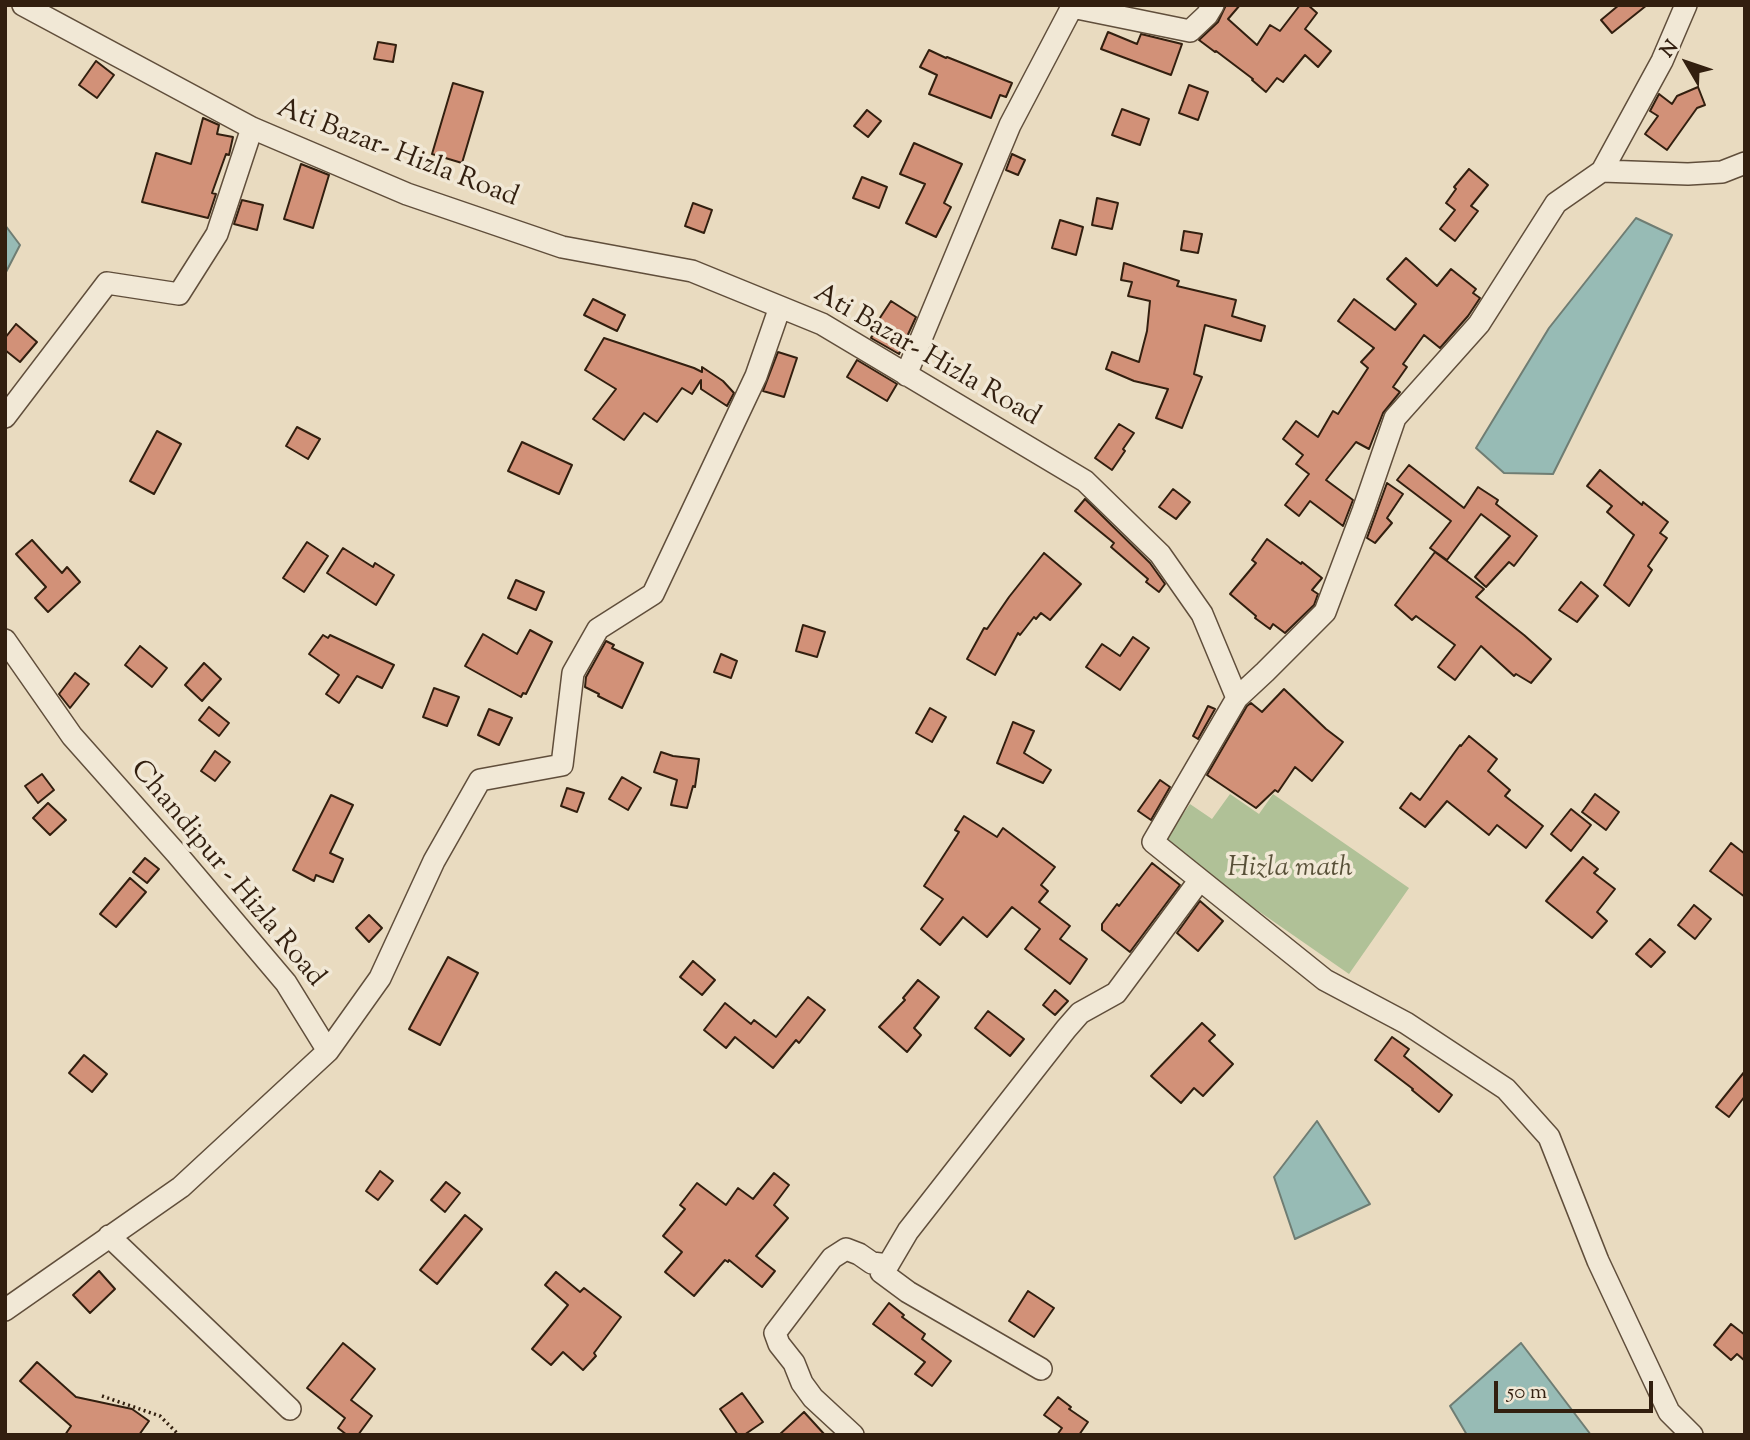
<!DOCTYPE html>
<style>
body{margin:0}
#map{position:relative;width:1750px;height:1440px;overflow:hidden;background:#e9dbc0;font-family:"Sorts Mill Goudy",serif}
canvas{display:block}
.frame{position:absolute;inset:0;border:7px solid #321f0f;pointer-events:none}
.north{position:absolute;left:1652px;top:28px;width:70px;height:70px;-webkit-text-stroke:5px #f1e8d6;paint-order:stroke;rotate:309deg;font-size:19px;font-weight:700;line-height:28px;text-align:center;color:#321f0f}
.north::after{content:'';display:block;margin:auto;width:24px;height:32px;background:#321f0f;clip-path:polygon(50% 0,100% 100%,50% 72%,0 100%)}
.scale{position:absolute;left:1494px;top:1381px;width:159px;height:32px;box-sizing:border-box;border:4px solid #321f0f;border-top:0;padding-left:9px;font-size:21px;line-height:24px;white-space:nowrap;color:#321f0f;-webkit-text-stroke:5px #f1e8d6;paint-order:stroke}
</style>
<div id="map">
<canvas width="1750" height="1440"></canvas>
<div class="frame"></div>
<div class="north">N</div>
<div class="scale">50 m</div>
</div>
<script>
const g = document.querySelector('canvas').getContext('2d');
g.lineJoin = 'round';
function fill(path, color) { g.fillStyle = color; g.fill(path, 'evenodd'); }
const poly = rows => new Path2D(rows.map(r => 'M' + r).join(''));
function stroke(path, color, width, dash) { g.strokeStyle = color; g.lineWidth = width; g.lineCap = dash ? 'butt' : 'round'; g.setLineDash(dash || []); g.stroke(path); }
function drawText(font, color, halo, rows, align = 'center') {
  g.font = font + ' "Sorts Mill Goudy",serif'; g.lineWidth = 7; g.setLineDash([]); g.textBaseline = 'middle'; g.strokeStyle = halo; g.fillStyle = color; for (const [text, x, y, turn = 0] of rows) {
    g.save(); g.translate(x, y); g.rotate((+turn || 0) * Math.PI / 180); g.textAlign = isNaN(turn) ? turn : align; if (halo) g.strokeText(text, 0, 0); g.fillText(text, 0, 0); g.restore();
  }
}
const green = poly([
 [1230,794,1259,814,1273,794,1409,888,1349,974,1162,844,1190,804,1212,819]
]);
const water = poly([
 [1636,218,1672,235,1553,474,1504,473,1476,448,1549,328,1636,218],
 [5,225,20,245,5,274,5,225],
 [1317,1121,1370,1204,1295,1239,1274,1177,1317,1121],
 [1521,1343,1591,1435,1467,1435,1450,1406,1521,1343]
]);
const building = poly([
 [1226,5,1240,5,1228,19,1257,45,1270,25,1280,31,1300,5,1308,5,1317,13,1305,29,1331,51,1318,67,1305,55,1283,82,1277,78,1266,92,1252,80,1253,79,1216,51,1215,52,1199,40,1218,22,1226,5],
 [1619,5,1647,5,1612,33,1601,20,1619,5],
 [1108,32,1137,44,1141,34,1182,44,1171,75,1101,49,1108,32],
 [378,42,396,45,393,62,374,59,378,42],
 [929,50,946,58,947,57,1012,83,1006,97,1000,95,991,118,929,94,937,75,920,67,929,50],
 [96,61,114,75,97,98,79,85,96,61],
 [453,83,483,92,462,163,432,154,453,83],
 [1189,85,1208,92,1198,120,1179,113,1189,85],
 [1698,87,1705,105,1697,108,1667,150,1645,134,1658,116,1650,111,1659,94,1672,104,1677,96,1698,87],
 [1122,109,1149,119,1140,145,1112,135,1122,109],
 [867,110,881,121,868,137,854,126,867,110],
 [203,118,219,125,217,134,233,137,229,155,226,154,212,193,216,194,208,218,142,202,156,153,191,164,203,118],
 [914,143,962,164,944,203,951,207,936,237,906,223,925,184,900,174,914,143],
 [1012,154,1025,160,1018,175,1006,170,1012,154],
 [301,164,329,175,313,228,284,219,301,164],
 [1469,169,1488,185,1471,206,1478,211,1455,241,1440,229,1455,210,1446,203,1456,189,1454,187,1469,169],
 [862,177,887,187,879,208,853,198,862,177],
 [1097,198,1118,203,1112,229,1092,225,1097,198],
 [242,200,263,205,257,230,234,224,242,200],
 [693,203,712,210,704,233,685,226,693,203],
 [1060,220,1083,227,1076,255,1052,248,1060,220],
 [1184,231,1202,234,1198,253,1181,250,1184,231],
 [1406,258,1437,286,1451,269,1476,289,1473,293,1480,298,1468,316,1440,348,1424,335,1403,364,1407,367,1393,387,1400,392,1383,413,1369,449,1356,442,1326,480,1353,500,1343,526,1310,501,1299,516,1285,505,1309,474,1296,464,1303,455,1283,439,1296,421,1318,437,1333,411,1338,414,1368,368,1361,362,1374,348,1338,321,1354,299,1395,330,1416,304,1387,279,1406,258],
 [1124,263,1179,281,1177,286,1236,300,1232,316,1265,326,1261,341,1205,325,1194,374,1202,377,1182,428,1156,418,1168,389,1134,381,1106,369,1112,352,1139,362,1147,331,1150,301,1128,296,1132,282,1121,280,1124,263],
 [593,299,625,315,617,331,584,315,593,299],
 [891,301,916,317,899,354,871,338,873,334,870,333,891,301],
 [16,324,37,342,20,362,5,350,5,338,16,324],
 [604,338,694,368,702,372,702,367,723,381,734,393,727,406,701,389,701,380,692,394,682,388,657,422,644,413,624,440,593,419,616,389,585,370,604,338],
 [778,352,797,358,784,397,763,391,778,352],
 [857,360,897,384,887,401,847,377,857,360],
 [1119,424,1134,433,1123,449,1125,451,1112,470,1095,458,1119,424],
 [297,427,320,439,308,459,286,446,297,427],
 [157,431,181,444,154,494,130,481,157,431],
 [522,442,572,465,559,494,508,471,522,442],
 [1409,465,1464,508,1478,487,1498,500,1496,504,1537,536,1514,566,1509,562,1486,587,1475,577,1510,536,1481,514,1447,560,1430,548,1451,521,1397,480,1409,465],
 [1600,470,1642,505,1643,502,1668,522,1660,533,1667,538,1648,566,1652,570,1629,606,1604,585,1634,535,1607,512,1612,506,1587,486,1600,470],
 [1387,483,1403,494,1387,518,1392,523,1375,543,1367,538,1387,483],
 [1173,489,1190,502,1176,519,1159,507,1173,489],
 [1085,499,1150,563,1165,584,1159,592,1146,582,1148,579,1111,547,1114,543,1075,511,1085,499],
 [1267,539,1301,564,1302,562,1322,578,1312,590,1318,594,1314,605,1285,633,1273,624,1270,629,1255,618,1256,616,1230,594,1256,563,1252,560,1267,539],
 [32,540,62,573,67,567,80,582,48,612,35,598,46,587,16,554,32,540],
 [307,542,328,556,304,592,283,578,307,542],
 [343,548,373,567,375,563,394,575,376,605,327,573,343,548],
 [1435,552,1484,589,1476,597,1524,635,1551,659,1531,683,1516,674,1514,676,1481,646,1455,680,1438,667,1455,645,1416,616,1412,620,1395,605,1435,552],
 [1044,553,1081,584,1050,620,1041,613,1036,619,1034,617,1020,635,1018,633,995,675,967,659,984,628,987,629,1009,597,1044,553],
 [516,580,544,592,536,610,508,598,516,580],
 [1581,582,1598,596,1577,622,1559,610,1581,582],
 [803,625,825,632,817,657,796,651,803,625],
 [530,630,552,642,526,694,523,693,521,697,465,666,483,634,517,654,530,630],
 [323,635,328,638,330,635,394,665,382,688,357,676,339,703,326,694,339,675,309,654,323,635],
 [1133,637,1149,648,1120,690,1086,667,1102,644,1120,656,1133,637],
 [606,641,614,645,612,648,643,663,622,708,598,696,599,694,585,687,586,677,606,641],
 [140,646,167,668,152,687,125,665,140,646],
 [721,654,737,661,731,678,714,672,721,654],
 [204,663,221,679,202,701,185,685,204,663],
 [75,673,89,684,70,708,59,694,75,673],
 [434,688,459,697,447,726,423,717,434,688],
 [1284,689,1326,729,1343,742,1312,781,1295,767,1278,792,1275,790,1256,808,1207,775,1247,706,1251,703,1262,712,1284,689],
 [1208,706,1215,709,1198,739,1193,736,1208,706],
 [209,707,229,723,219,736,199,720,209,707],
 [930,708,946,717,932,742,916,733,930,708],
 [489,709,512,718,499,745,478,735,489,709],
 [1013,722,1034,731,1024,753,1051,770,1043,783,997,763,1013,722],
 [1469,736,1497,759,1488,771,1510,790,1505,796,1543,826,1526,848,1497,825,1489,835,1447,801,1425,827,1400,808,1411,793,1420,800,1460,745,1461,746,1469,736],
 [215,751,230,762,215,781,201,771,215,751],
 [661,752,673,756,699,759,695,787,693,786,687,808,671,805,677,780,654,772,661,752],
 [42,774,54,790,38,803,25,786,42,774],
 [622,777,641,788,628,810,609,799,622,777],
 [1160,780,1170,787,1151,820,1138,811,1160,780],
 [567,788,584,793,577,812,561,806,567,788],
 [1595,794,1619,812,1606,830,1582,812,1595,794],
 [331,795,353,805,330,853,343,859,333,882,316,875,314,881,293,870,331,795],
 [48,803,66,820,50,835,33,818,48,803],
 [1571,809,1591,825,1571,851,1551,834,1571,809],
 [964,816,997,837,1003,828,1055,867,1041,885,1048,891,1039,902,1070,926,1060,939,1087,959,1070,984,1025,949,1040,929,1012,907,987,937,963,917,940,945,921,929,943,899,924,886,959,832,955,830,964,816],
 [1731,843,1745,854,1745,897,1710,871,1731,843],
 [1583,857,1598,869,1594,873,1615,889,1597,912,1607,921,1592,938,1546,901,1583,857],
 [145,858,159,869,147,883,133,872,145,858],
 [1152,863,1180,885,1130,952,1102,930,1102,924,1117,904,1119,906,1152,863],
 [130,878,146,892,116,927,100,914,130,878],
 [1200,901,1223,921,1198,951,1177,933,1200,901],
 [1694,905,1711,919,1695,939,1678,925,1694,905],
 [369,915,382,928,369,942,356,928,369,915],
 [1650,939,1665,952,1651,967,1636,954,1650,939],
 [448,957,478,973,440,1045,409,1029,448,957],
 [693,961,715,980,702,995,680,977,693,961],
 [918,980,939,997,914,1028,921,1035,907,1052,879,1027,905,1000,903,998,918,980],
 [1055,990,1068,1001,1055,1015,1043,1005,1055,990],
 [808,997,825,1010,799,1043,796,1040,773,1068,735,1037,726,1048,704,1030,725,1003,751,1024,754,1020,776,1037,808,997],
 [988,1011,1024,1039,1010,1056,975,1028,988,1011],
 [1202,1023,1215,1035,1209,1041,1233,1064,1203,1096,1194,1088,1181,1103,1151,1076,1202,1023],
 [1392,1037,1409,1049,1404,1056,1452,1095,1439,1112,1412,1090,1413,1089,1375,1060,1392,1037],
 [84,1055,107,1074,92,1092,69,1073,84,1055],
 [1745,1071,1745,1096,1729,1117,1716,1107,1745,1071],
 [380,1171,393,1181,378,1200,366,1191,380,1171],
 [774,1173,789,1185,774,1205,788,1218,756,1256,775,1271,762,1287,729,1260,728,1262,725,1260,694,1296,665,1272,682,1252,663,1236,685,1209,680,1205,697,1183,726,1205,738,1188,753,1199,774,1173],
 [446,1182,460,1193,445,1212,431,1200,446,1182],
 [465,1215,482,1229,437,1284,420,1270,465,1215],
 [99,1271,115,1289,90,1313,73,1295,99,1271],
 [556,1272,580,1292,584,1288,621,1317,594,1353,596,1356,583,1370,563,1352,551,1365,532,1349,568,1305,545,1285,556,1272],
 [1028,1291,1054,1308,1034,1337,1009,1321,1028,1291],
 [889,1303,904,1315,902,1317,925,1334,922,1339,951,1361,932,1386,915,1374,925,1362,873,1324,889,1303],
 [1731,1324,1745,1335,1745,1361,1737,1354,1731,1360,1714,1345,1731,1324],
 [343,1343,375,1369,351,1400,372,1416,358,1435,347,1435,338,1428,345,1418,307,1388,343,1343],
 [37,1362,76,1397,132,1409,149,1421,139,1435,65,1435,71,1426,20,1381,37,1362],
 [742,1393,763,1422,744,1435,738,1435,720,1409,742,1393],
 [1058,1397,1071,1407,1069,1409,1088,1422,1079,1435,1057,1435,1062,1428,1044,1415,1058,1397],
 [804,1412,825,1435,779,1435,804,1412]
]);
const path = poly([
 [102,1396,160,1416,179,1435]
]);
const minor = poly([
 [23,5,252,128,407,194,562,247,692,271,822,324,1085,481,1160,554,1202,614,1237,698,1153,842,1325,980,1406,1023,1506,1089,1549,1137,1598,1261,1669,1412,1692,1435],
 [1602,171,1688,174,1722,172,1745,163],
 [906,375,1010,125,1072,7,1190,31,1207,15,1213,5],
 [5,417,107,283,179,294,217,234,252,128],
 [5,640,72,736,176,853,286,983,328,1051],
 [1237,698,1265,672,1325,612,1363,511,1395,418,1479,324,1556,203,1602,171,1662,61,1686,5],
 [109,1236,290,1409],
 [888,1265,881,1272,908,1292,1041,1369],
 [5,1310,181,1187,328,1051,380,978,434,861,480,780,562,765,573,673,598,629,653,594,756,376,780,307],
 [853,1435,813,1398,802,1383,794,1363,779,1344,775,1333,832,1258,846,1249,859,1254,872,1263,888,1265,908,1231,1066,1029,1080,1013,1116,993,1199,881]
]);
const streetNames = [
 ["Ati Bazar- Hizla Road",397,155,21],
 ["Ati Bazar- Hizla Road",926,357,30],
 ["Chandipur - Hizla Road",226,875,50]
];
const parkNames = [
 ["Hizla math",1290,870]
];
fill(green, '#b0c197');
fill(water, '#97bbb5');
stroke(water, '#6f7d73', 2);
fill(building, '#d29178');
stroke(building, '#321f0f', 2);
stroke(minor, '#604e3b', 24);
stroke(path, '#321f0f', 3.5, [2, 3.5]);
stroke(minor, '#f1e8d6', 21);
drawText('28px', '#321f0f', '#f1e8d6', streetNames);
drawText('italic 28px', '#585038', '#f1e8d6', parkNames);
</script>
